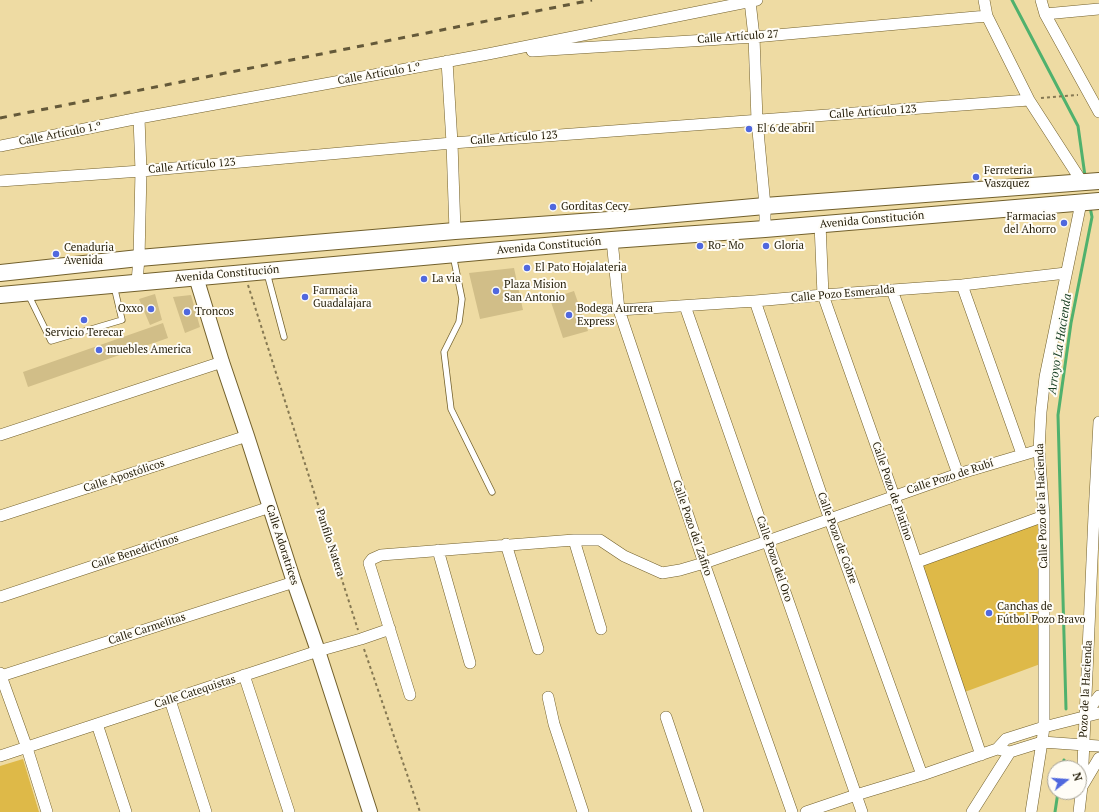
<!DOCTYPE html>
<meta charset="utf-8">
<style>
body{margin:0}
#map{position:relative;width:1099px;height:812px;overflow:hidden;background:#eedba3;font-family:"PT Serif",serif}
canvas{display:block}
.north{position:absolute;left:1047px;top:760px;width:40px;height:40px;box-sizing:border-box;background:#fffdf7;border:1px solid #a7a397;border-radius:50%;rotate:73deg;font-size:11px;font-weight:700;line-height:16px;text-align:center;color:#221b06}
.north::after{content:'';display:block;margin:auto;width:14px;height:18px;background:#5068de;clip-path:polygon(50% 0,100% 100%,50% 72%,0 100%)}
</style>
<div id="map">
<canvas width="1099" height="812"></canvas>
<div class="north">N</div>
</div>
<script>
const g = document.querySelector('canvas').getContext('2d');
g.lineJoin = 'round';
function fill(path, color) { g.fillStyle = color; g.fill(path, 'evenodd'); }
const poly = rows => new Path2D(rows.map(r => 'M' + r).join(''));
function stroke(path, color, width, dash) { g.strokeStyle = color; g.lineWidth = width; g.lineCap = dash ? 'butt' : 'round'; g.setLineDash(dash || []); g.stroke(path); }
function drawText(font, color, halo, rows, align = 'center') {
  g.font = font + ' "PT Serif",serif'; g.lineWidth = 4; g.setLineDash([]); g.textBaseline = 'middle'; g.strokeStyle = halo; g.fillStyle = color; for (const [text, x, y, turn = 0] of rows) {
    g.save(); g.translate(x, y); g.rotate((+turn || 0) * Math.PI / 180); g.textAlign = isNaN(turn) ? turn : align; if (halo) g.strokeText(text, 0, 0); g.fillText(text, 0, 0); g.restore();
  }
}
const green = poly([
 [1044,517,1043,663,962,693,918,563],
 [23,759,39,812,0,812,0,766]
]);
const stream = poly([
 [1012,0,1078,126,1085,176],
 [1066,709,1058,415,1071,323,1092,217,1090,207],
 [1063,768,1064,760],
 [1055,812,1058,792]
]);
const building = poly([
 [514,268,523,310,480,319,469,273],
 [574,291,588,331,563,338,550,299],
 [155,294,162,320,150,325,139,299],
 [191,295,200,327,185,333,173,297],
 [163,323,168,338,28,387,23,372]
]);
const path = poly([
 [1041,98,1078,95],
 [248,285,358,630],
 [364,649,420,812]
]);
const service = poly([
 [453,255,462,299,459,322,444,352,451,409,492,492],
 [267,273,284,337],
 [28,294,51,341,122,320,114,286]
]);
const minor = poly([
 [984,0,987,16,1029,100,1082,182],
 [1041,0,1045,14,1099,112],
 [750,1,754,37,757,120,765,206,765,229],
 [1045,14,1099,9],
 [532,51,754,37,987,16],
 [447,61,452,143,455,231],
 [0,146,139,118,488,54,757,0],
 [0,181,141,171,452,143,1029,100],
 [820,224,823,295,894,496,981,755],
 [612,240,619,310,704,563,792,812],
 [137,282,139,258,141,171,139,118],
 [962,285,1022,454],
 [892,290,958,474],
 [755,301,830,520,922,775],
 [685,306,862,812],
 [619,310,755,301,823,295,962,285,1066,273],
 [0,435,222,362],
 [0,516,247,436],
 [574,540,601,629],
 [506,544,538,649],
 [438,550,470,663],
 [917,562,1044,516],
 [0,597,270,507],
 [0,673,27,748,47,812],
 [244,675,289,812],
 [1,676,294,582],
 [410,695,369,563,372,559,381,555,574,540,600,540,624,556,662,573,680,570,704,563,768,541,958,474,1039,450],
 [548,697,554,724,583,812],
 [170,700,206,812],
 [1085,715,1099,696],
 [666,717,698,812],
 [97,724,126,812],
 [997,749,1010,752,1042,742,1099,746],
 [0,756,318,651,361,639,390,629],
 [1083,785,1099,758],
 [806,812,856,795,922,775,997,749,1006,739,1044,727,1099,713],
 [972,812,1010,752],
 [1031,812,1042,742,1044,727,1044,516,1039,450,1041,412,1045,377,1081,203],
 [1079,812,1082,786,1094,515,1099,422]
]);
const tertiary = poly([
 [196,277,222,362,247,436,294,582,318,651,370,812]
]);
const secondary = poly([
 [0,273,139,258,455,231,609,220,765,206,1099,181],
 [0,295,612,240,765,229,1099,201]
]);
const rail = poly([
 [0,118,592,0]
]);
const markers = [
 [749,129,4,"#5068de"],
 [976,177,4,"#5068de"],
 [553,207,4,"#5068de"],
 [1064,223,4,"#5068de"],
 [700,246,4,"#5068de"],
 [766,246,4,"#5068de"],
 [56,254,4,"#5068de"],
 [527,268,4,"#5068de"],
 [424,279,4,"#5068de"],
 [496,291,4,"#5068de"],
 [305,297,4,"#5068de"],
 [151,309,4,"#5068de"],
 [187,312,4,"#5068de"],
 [569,315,4,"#5068de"],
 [84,320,4,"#5068de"],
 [99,350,4,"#5068de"],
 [989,613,4,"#5068de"]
];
const streetNames = [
 ["Calle Artículo 27",738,37,-4],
 ["Calle Artículo 1.º",379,74,-10],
 ["Calle Artículo 123",873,112,-4],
 ["Calle Artículo 1.º",60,134,-11],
 ["Calle Artículo 123",514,138,-4],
 ["Calle Artículo 123",192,166,-5],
 ["Avenida Constitución",872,220,-5],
 ["Avenida Constitución",549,246,-5],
 ["Avenida Constitución",227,274,-5],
 ["Calle Pozo Esmeralda",843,294,-5],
 ["Calle Apostólicos",124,476,-18],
 ["Calle Pozo de Rubí",950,477,-18],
 ["Calle Pozo de Platino",892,491,71],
 ["Calle Pozo de la Hacienda",1042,506,-92],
 ["Calle Pozo del Zafiro",692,528,71],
 ["Calle Pozo de Cobre",837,538,70],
 ["Panfilo Natera",330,543,72],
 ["Calle Adoratrices",282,545,72],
 ["Calle Benedictinos",135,552,-18],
 ["Calle Pozo del Oro",774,559,71],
 ["Calle Carmelitas",147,629,-18],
 ["Pozo de la Hacienda",1086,689,-87],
 ["Calle Catequistas",195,692,-18]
];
const poiNames = [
 ["El 6 de abril",757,129],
 ["Ferreteria",984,171],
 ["Vaszquez",984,184],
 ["Gorditas Cecy",561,207],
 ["Farmacias",1056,217,"right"],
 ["del Ahorro",1056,230,"right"],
 ["Ro- Mo",708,246],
 ["Gloria",774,246],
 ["Cenaduria",64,248],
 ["Avenida",64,261],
 ["El Pato Hojalateria",535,268],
 ["La via",432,279],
 ["Plaza Mision",504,285],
 ["San Antonio",504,298],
 ["Farmacia",313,291],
 ["Guadalajara",313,304],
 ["Oxxo",143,309,"right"],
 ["Bodega Aurrera",577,309],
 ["Express",577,322],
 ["Troncos",195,312],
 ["Servicio Terecar",84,333,"center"],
 ["muebles America",107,350],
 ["Canchas de",997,607],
 ["Fútbol Pozo Bravo",997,620]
];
const waterNames = [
 ["Arroyo La Hacienda",1060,344,-81]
];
fill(green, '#deb948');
stroke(stream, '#50b16d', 3);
fill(building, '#d1be88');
stroke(service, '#72602c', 7);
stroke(minor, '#72602c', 12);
stroke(tertiary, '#72602c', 16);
stroke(secondary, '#72602c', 18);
stroke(path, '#867953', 2, [3, 3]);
stroke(service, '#fff', 5.5);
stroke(minor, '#fff', 11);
stroke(tertiary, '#fff', 14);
stroke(secondary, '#fff', 16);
stroke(rail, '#645939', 3, [7, 7]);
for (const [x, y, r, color] of markers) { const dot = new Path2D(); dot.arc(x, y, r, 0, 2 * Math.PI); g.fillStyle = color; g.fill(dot); stroke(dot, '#fffdf7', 1.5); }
drawText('11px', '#221b06', '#fffdf7', streetNames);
drawText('11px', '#221b06', '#fffdf7', poiNames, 'left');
drawText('italic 12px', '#183f23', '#fffdf7', waterNames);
</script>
